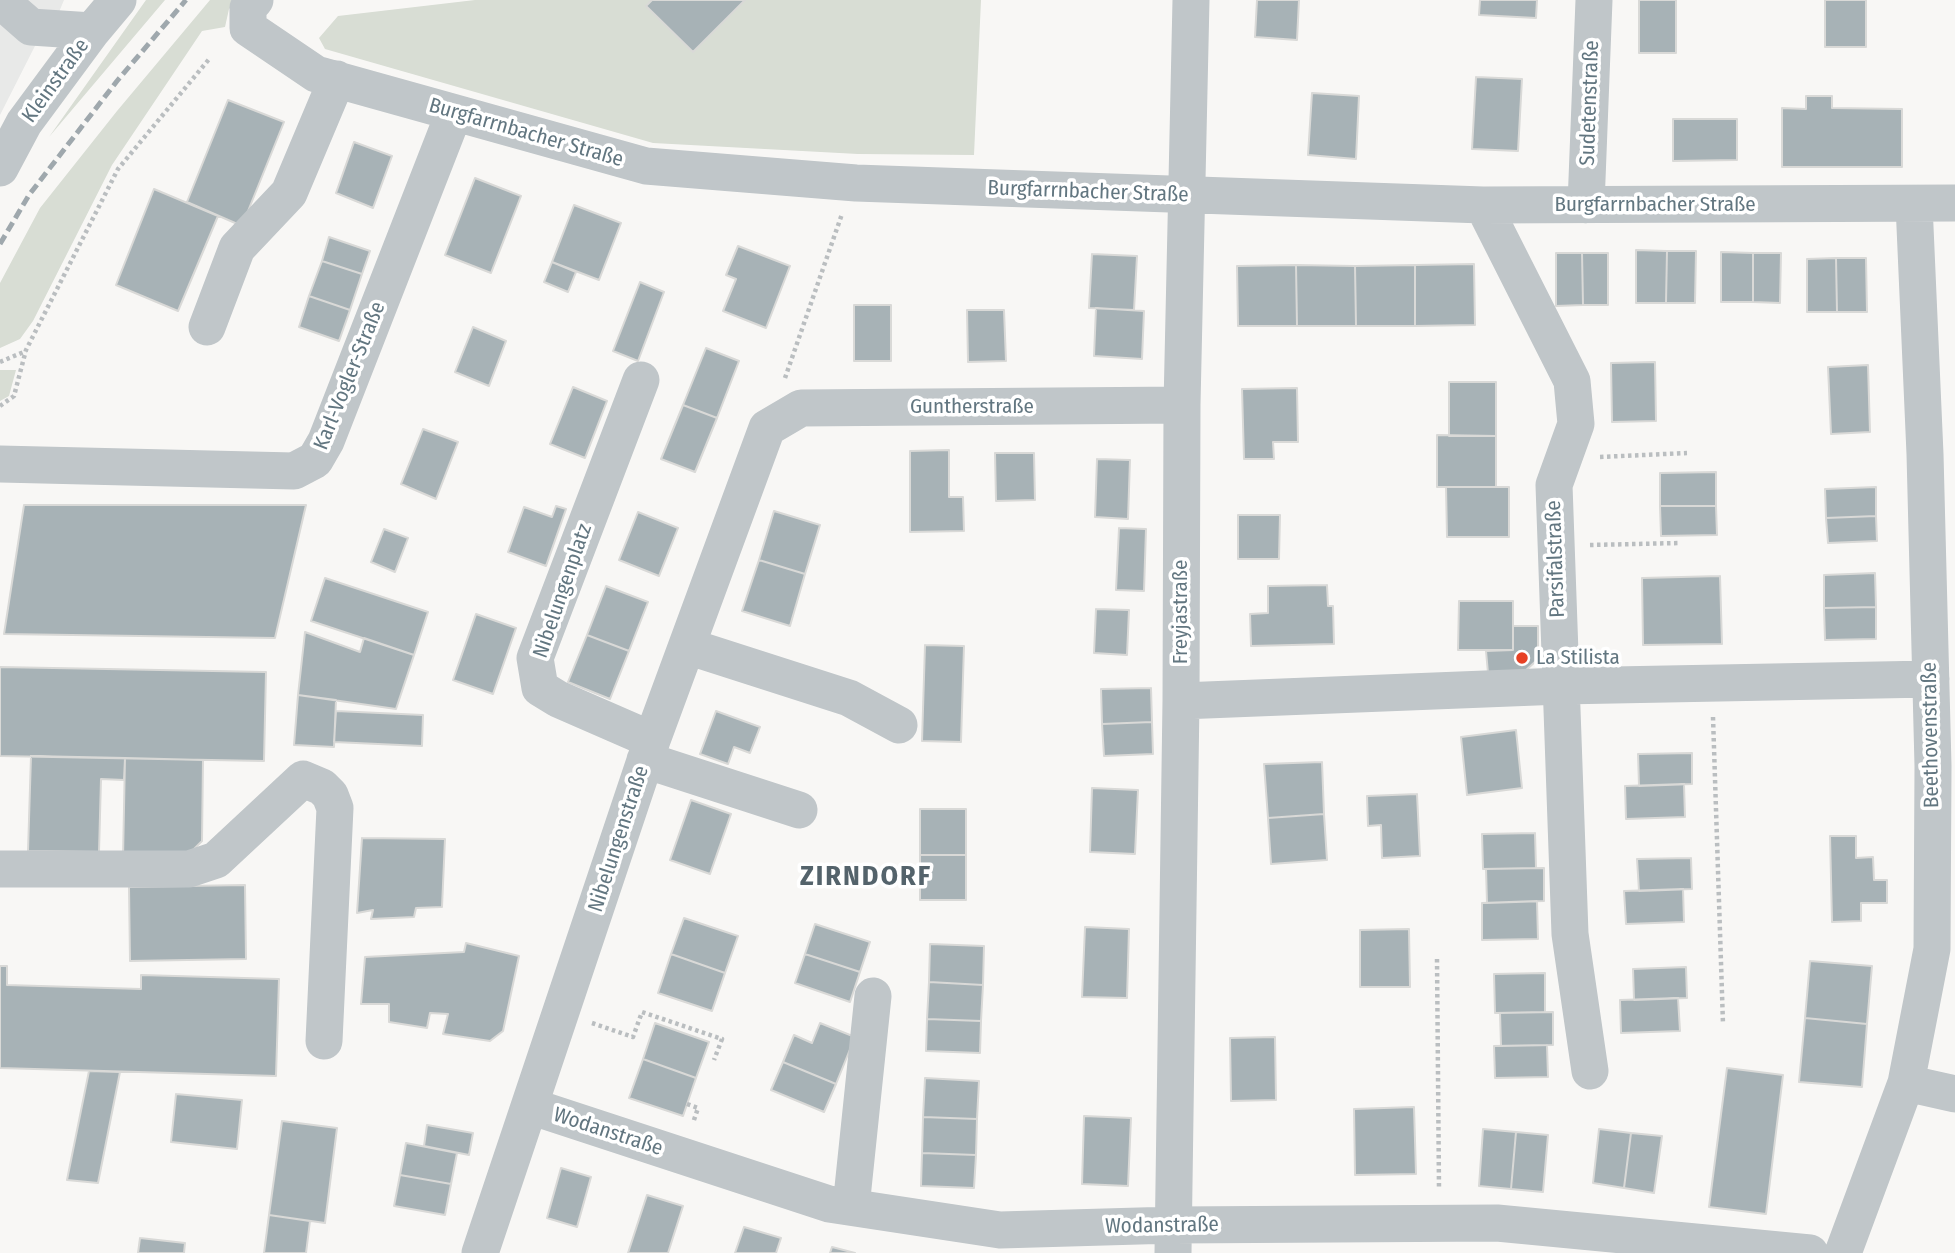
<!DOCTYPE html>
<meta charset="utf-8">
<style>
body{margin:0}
canvas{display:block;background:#f8f7f5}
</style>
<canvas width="1955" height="1253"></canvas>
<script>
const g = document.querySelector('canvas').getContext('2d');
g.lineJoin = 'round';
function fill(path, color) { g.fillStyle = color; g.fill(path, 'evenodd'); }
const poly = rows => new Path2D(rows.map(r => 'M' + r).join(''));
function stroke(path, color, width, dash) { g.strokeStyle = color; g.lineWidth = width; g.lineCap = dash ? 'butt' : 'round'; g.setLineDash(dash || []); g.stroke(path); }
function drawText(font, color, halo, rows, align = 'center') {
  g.font = font + ' "Fira Sans Condensed",sans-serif'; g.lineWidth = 7; g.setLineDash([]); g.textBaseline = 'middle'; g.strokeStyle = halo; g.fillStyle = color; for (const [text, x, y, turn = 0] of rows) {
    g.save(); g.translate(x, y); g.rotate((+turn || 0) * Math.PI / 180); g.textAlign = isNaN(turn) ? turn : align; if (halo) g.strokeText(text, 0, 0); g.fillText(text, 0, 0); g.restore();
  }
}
const built = poly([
 [0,0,64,0,59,12,36,44,0,115]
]);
const green = poly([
 [146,0,165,0,49,137],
 [210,0,238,0,229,9,225,27,202,31,112,165,33,321,20,339,0,348,0,283,40,208,117,111],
 [475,0,981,0,974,155,858,154,653,143,325,49,319,38,338,16],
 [0,370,16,370,9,396,0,401]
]);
const building = poly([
 [652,0,745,0,693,52,646,6,652,0],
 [1257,0,1299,0,1297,40,1255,37,1257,0],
 [1480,0,1537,0,1536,18,1479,15,1480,0],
 [1639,0,1676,0,1676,53,1639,53,1639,0],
 [1825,0,1866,0,1866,47,1825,47,1825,0],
 [1476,77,1522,79,1518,151,1472,149,1476,77],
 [1312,93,1359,96,1356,159,1308,155,1312,93],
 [1806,96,1832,96,1832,108,1902,109,1902,167,1782,167,1782,108,1806,109,1806,96],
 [228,100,284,122,242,226,187,202,228,100],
 [1673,119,1737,119,1737,160,1673,161,1673,119],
 [354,142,392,156,373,208,336,193,354,142],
 [475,178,521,196,491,273,445,255,475,178],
 [154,189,218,216,178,311,116,285,154,189],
 [574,205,621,223,599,280,552,262,574,205],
 [329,237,370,251,362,274,322,261,329,237],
 [738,246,790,266,766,328,723,311,736,279,726,275,738,246],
 [1636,250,1667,251,1666,303,1636,303,1636,250],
 [1667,251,1696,251,1695,303,1666,303,1667,251],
 [1721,252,1753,253,1753,302,1721,302,1721,252],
 [1556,253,1582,253,1583,305,1556,306,1556,253],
 [1582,253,1608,253,1608,305,1583,305,1582,253],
 [1753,253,1781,253,1780,303,1753,302,1753,253],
 [1092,254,1137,256,1134,310,1089,308,1092,254],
 [1836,258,1837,312,1807,312,1807,259,1836,258],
 [1836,258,1866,258,1867,312,1837,312,1836,258],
 [322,261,362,274,350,310,309,296,322,261],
 [552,262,576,272,568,292,544,282,552,262],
 [1474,264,1475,325,1415,326,1415,265,1474,264],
 [1296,265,1355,266,1356,326,1297,326,1296,265],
 [1296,265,1297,326,1238,326,1237,266,1296,265],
 [1415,265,1415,326,1356,326,1355,266,1415,265],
 [640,282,664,292,638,361,613,351,640,282],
 [309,296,350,310,339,341,299,327,309,296],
 [854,305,891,305,891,361,854,361,854,305],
 [1096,308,1144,311,1142,359,1094,356,1096,308],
 [967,310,1004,310,1006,361,968,362,967,310],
 [473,327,506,341,489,386,455,372,473,327],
 [706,348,739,361,717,418,683,405,706,348],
 [1655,362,1656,421,1612,422,1611,363,1655,362],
 [1868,365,1870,432,1831,434,1828,367,1868,365],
 [1449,382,1496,382,1496,436,1449,436,1449,382],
 [573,387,607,401,585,458,550,444,573,387],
 [1297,388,1298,442,1273,442,1274,459,1244,459,1242,389,1297,388],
 [683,405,717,418,695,472,661,459,683,405],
 [423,429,458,442,436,499,401,484,423,429],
 [1437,435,1496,436,1496,487,1437,487,1437,435],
 [949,450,949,497,963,497,964,531,910,532,910,451,949,450],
 [995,453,1034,453,1035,500,996,501,995,453],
 [1097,459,1130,460,1128,519,1095,517,1097,459],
 [1716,472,1716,506,1660,506,1660,473,1716,472],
 [1446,487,1509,487,1509,537,1447,537,1446,487],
 [1876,487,1876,516,1826,518,1825,489,1876,487],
 [24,505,306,505,275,638,4,634,24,505],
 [556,506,566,509,546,566,508,552,524,507,552,517,556,506],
 [1660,506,1716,506,1717,535,1661,536,1660,506],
 [774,511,820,525,805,574,759,560,774,511],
 [638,512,678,528,659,576,619,560,638,512],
 [1238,515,1280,515,1279,559,1238,559,1238,515],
 [1876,516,1877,541,1828,543,1826,518,1876,516],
 [1119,528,1146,529,1144,591,1116,590,1119,528],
 [384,529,408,538,395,572,371,562,384,529],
 [759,560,805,574,790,626,742,611,759,560],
 [1875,573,1876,607,1824,608,1824,575,1875,573],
 [1720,576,1722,644,1643,645,1642,578,1720,576],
 [325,578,428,612,414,655,311,621,325,578],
 [1327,585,1328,606,1333,606,1334,644,1251,646,1250,614,1268,613,1268,586,1327,585],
 [606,586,648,602,629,651,587,635,606,586],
 [1459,601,1513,601,1513,650,1458,650,1459,601],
 [1876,607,1876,639,1825,640,1824,608,1876,607],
 [1096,609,1129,610,1127,655,1094,653,1096,609],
 [476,614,516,628,493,694,453,680,476,614],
 [1513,626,1538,626,1538,659,1523,673,1488,673,1486,651,1513,650,1513,626],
 [305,632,360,652,364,638,414,655,396,709,298,695,305,632],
 [587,635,629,651,610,699,568,682,587,635],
 [925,645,964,646,961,742,922,741,925,645],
 [0,667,266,672,264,761,0,756,0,667],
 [1151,688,1152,722,1102,724,1101,689,1151,688],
 [298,695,336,700,334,747,294,745,298,695],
 [336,711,423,715,422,746,334,742,336,711],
 [716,711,760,727,750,753,734,747,728,764,700,754,716,711],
 [1152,722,1153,754,1104,756,1102,724,1152,722],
 [1516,730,1522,788,1467,795,1461,737,1516,730],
 [1692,753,1692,784,1639,786,1638,754,1692,753],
 [31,756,125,758,124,780,101,779,99,852,28,851,31,756],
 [125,758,203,760,202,841,184,859,123,858,125,758],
 [1322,762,1324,814,1268,818,1264,764,1322,762],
 [1684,784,1685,817,1626,819,1625,786,1684,784],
 [1092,788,1138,790,1135,854,1090,852,1092,788],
 [1417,794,1420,856,1382,858,1381,825,1368,826,1367,796,1417,794],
 [691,800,731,814,710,874,670,860,691,800],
 [920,809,966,809,966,855,920,855,920,809],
 [1324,814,1327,860,1271,864,1268,818,1324,814],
 [1535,833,1536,868,1483,869,1482,834,1535,833],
 [1830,836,1856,836,1856,858,1873,857,1874,880,1887,880,1887,903,1861,903,1861,921,1832,922,1830,836],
 [362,838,445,839,442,907,416,908,414,917,371,919,373,910,357,913,362,838],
 [920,855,966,855,966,900,920,900,920,855],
 [1691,858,1692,889,1639,891,1637,859,1691,858],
 [1544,868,1544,901,1487,903,1486,869,1544,868],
 [245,885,246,959,130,961,129,887,245,885],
 [1683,889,1684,922,1626,924,1624,891,1683,889],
 [1537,901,1538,939,1482,940,1482,903,1537,901],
 [684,918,738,936,725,973,671,954,684,918],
 [815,924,870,942,860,972,805,954,815,924],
 [1085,927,1129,929,1127,998,1082,997,1085,927],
 [1409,929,1410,987,1360,987,1360,930,1409,929],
 [466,943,519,956,503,1031,490,1041,443,1034,448,1014,430,1013,427,1028,389,1022,389,1004,361,1004,365,957,464,952,466,943],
 [930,944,984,946,983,985,929,982,930,944],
 [671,954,725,973,712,1011,658,993,671,954],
 [805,954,860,972,850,1002,795,983,805,954],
 [1810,961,1872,966,1867,1024,1805,1018,1810,961],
 [0,966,7,966,7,985,141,989,141,975,279,979,276,1076,0,1068,0,966],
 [1686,967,1687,998,1634,1000,1633,969,1686,967],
 [1545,973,1545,1012,1495,1013,1494,974,1545,973],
 [929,982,983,985,981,1021,927,1019,929,982],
 [1678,998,1680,1031,1621,1033,1620,1000,1678,998],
 [1553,1012,1553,1045,1501,1046,1500,1013,1553,1012],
 [1805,1018,1867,1024,1862,1087,1799,1082,1805,1018],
 [927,1019,981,1021,980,1053,926,1051,927,1019],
 [655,1023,709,1042,696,1078,643,1059,655,1023],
 [820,1023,855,1037,836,1084,783,1062,794,1035,812,1043,820,1023],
 [1275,1037,1276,1100,1231,1101,1230,1038,1275,1037],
 [1547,1045,1548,1077,1495,1078,1494,1046,1547,1045],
 [643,1059,696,1078,683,1116,629,1098,643,1059],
 [783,1062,836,1084,824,1112,771,1090,783,1062],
 [1727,1068,1783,1075,1766,1214,1709,1207,1727,1068],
 [89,1071,120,1072,98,1183,67,1180,89,1071],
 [925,1078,979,1081,977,1119,923,1117,925,1078],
 [176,1094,242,1100,237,1149,171,1142,176,1094],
 [1414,1107,1416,1174,1355,1175,1354,1109,1414,1107],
 [1084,1116,1131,1118,1128,1186,1082,1184,1084,1116],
 [923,1117,977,1119,976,1155,922,1153,923,1117],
 [282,1121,337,1128,325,1223,269,1215,282,1121],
 [427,1125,473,1133,469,1155,424,1146,427,1125],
 [1483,1129,1516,1132,1511,1189,1479,1186,1483,1129],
 [1599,1129,1631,1133,1624,1188,1593,1183,1599,1129],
 [1516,1132,1548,1135,1543,1192,1511,1189,1516,1132],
 [1631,1133,1662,1136,1654,1193,1624,1188,1631,1133],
 [406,1143,457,1153,451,1184,400,1175,406,1143],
 [922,1153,976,1155,974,1188,921,1186,922,1153],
 [561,1168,591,1177,577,1227,547,1218,561,1168],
 [400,1175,451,1184,445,1215,394,1206,400,1175],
 [647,1195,683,1206,668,1253,628,1253,647,1195],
 [269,1215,310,1221,306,1253,264,1253,269,1215],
 [744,1227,781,1238,776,1253,735,1253,744,1227],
 [140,1238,185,1243,184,1253,138,1253,140,1238],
 [832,1247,855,1253,830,1253,832,1247]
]);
const path = poly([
 [0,362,26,351],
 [785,378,842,214],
 [0,406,14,396,26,350,118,169,210,58],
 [1600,457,1687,453],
 [1590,545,1680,543],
 [1713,717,1723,1024],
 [1437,959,1439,1189],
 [592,1023,633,1037,642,1012,722,1039,714,1060],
 [687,1104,698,1108,693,1123]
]);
const minor = poly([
 [0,0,31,27,92,31],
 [255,0,248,8,248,28,316,74,646,166,856,183,1483,205,1955,203],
 [0,168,24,123,92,31,118,0],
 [1483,205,1572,381,1576,424,1554,485,1570,934,1590,1071],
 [1586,205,1594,0],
 [207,327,237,248,289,193,337,79],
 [641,380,535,658,540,688,558,699,652,740],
 [0,464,294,471,315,460,326,441,454,113],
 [687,646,849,698,899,725],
 [1181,701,1561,686,1931,679],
 [645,760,799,810],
 [0,869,189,869,216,860,303,779,322,787,330,795,335,808,324,1041],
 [1906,1083,1955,1094],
 [530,1106,829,1204,1000,1230,1174,1225,1497,1223,1810,1253],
 [851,1207,873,996],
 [480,1253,652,740,767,428,801,408,1182,405],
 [1173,1253,1181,701,1182,405,1191,0],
 [1843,1253,1906,1083,1932,949,1933,766,1925,454,1914,204]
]);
const rail = poly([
 [0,244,29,195,117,81,186,0]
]);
const markers = [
 [1522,658,7,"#e74125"]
];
const streetNames = [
 ["Kleinstraße",56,81,-54],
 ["Sudetenstraße",1590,103,-88],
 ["Burgfarrnbacher Straße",526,133,16],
 ["Burgfarrnbacher Straße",1088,192,2],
 ["Burgfarrnbacher Straße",1655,205],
 ["Karl-Vogler-Straße",350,376,-68],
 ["Guntherstraße",972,407],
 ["Parsifalstraße",1556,559,-92],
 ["Nibelungenplatz",563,591,-71],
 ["Freyjastraße",1181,612,-90],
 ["Beethovenstraße",1931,735,-91],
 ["Nibelungenstraße",619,839,-72],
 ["Wodanstraße",608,1132,18],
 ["Wodanstraße",1162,1226,-1]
];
const poiNames = [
 ["La Stilista",1536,658]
];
const districtNames = [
 ["ZIRNDORF",866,877]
];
fill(built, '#e8e9e8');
fill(green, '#d8ddd4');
fill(building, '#a7b2b6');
stroke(building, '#d9d9d7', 2);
stroke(path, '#babec0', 4.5, [3.5, 3.5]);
stroke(minor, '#c0c6c9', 37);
stroke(rail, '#9fa8ad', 5, [10, 5]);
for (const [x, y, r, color] of markers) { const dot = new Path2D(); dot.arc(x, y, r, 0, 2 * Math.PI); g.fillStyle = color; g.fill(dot); stroke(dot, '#fff', 2.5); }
drawText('21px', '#627680', '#fff', streetNames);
drawText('21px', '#627680', '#fff', poiNames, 'left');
g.letterSpacing = '2px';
drawText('bold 28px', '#54636b', '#fff', districtNames);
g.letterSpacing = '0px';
</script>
